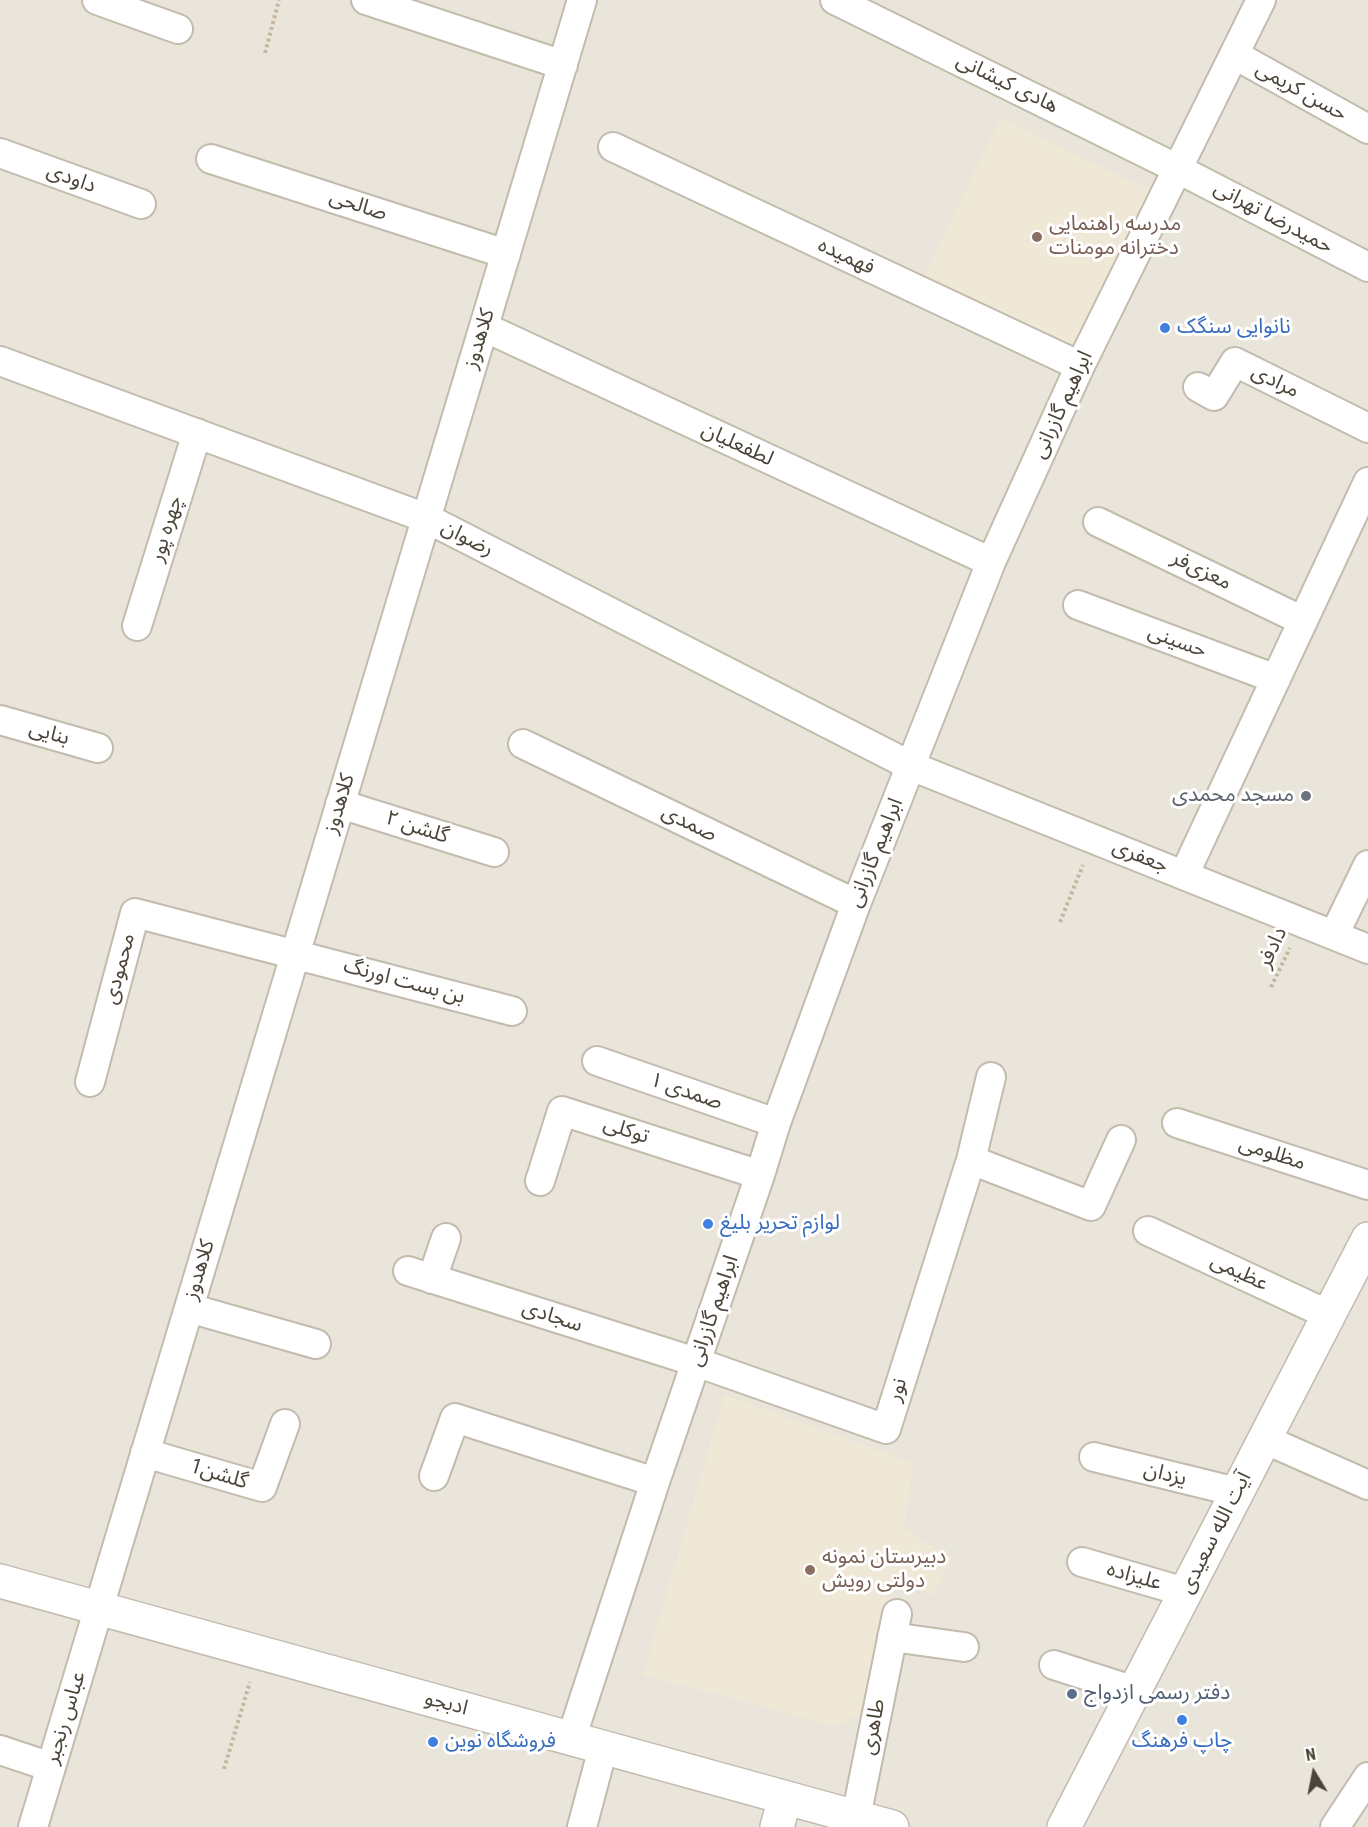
<!DOCTYPE html>
<meta charset="utf-8">
<style>
body{margin:0}
#map{position:relative;width:1368px;height:1827px;overflow:hidden;background:#f6f3ec;font-family:"Roboto Condensed",sans-serif}
canvas{display:block}
.north{position:absolute;left:1284px;top:1743px;width:60px;height:60px;-webkit-text-stroke:4px #fff;paint-order:stroke;rotate:350deg;font-size:16px;font-weight:700;line-height:24px;text-align:center;color:#4b4439}
.north::after{content:'';display:block;margin:auto;width:21px;height:27px;background:#4b4439;clip-path:polygon(50% 0,100% 100%,50% 72%,0 100%)}
</style>
<div id="map">
<canvas width="1368" height="1827"></canvas>
<div class="north">N</div>
</div>
<script>
const g = document.querySelector('canvas').getContext('2d');
g.lineJoin = 'round';
function fill(path, color) { g.fillStyle = color; g.fill(path, 'evenodd'); }
const poly = rows => new Path2D(rows.map(r => 'M' + r).join(''));
function stroke(path, color, width, dash) { g.strokeStyle = color; g.lineWidth = width; g.lineCap = dash ? 'butt' : 'round'; g.setLineDash(dash || []); g.stroke(path); }
function drawText(font, color, halo, rows, align = 'center') {
  g.font = font + ' "Roboto Condensed","Noto Sans Arabic",sans-serif'; g.lineWidth = 6; g.setLineDash([]); g.textBaseline = 'middle'; g.strokeStyle = halo; g.fillStyle = color; for (const [text, x, y, turn = 0] of rows) {
    g.save(); g.translate(x, y); g.rotate((+turn || 0) * Math.PI / 180); g.textAlign = isNaN(turn) ? turn : align; if (halo) g.strokeText(text, 0, 0); g.fillText(text, 0, 0); g.restore();
  }
}
const residential = poly([
 [0,0,1368,0,1368,1827,0,1827]
]);
const education = poly([
 [1000,119,1152,191,1073,355,921,283],
 [724,1395,913,1463,904,1529,952,1558,933,1596,890,1582,862,1712,836,1726,643,1675]
]);
const path = poly([
 [265,53,279,0],
 [1060,922,1083,865],
 [1271,987,1290,948],
 [224,1769,250,1682]
]);
const minor = poly([
 [97,0,178,29],
 [366,0,563,65],
 [835,0,1178,169,1368,267],
 [1235,55,1368,129],
 [613,147,1080,366],
 [0,153,141,204],
 [211,159,506,254],
 [484,327,991,562],
 [0,361,426,518,911,766,1368,949],
 [1198,387,1214,396,1235,362,1368,428],
 [1098,522,1303,621],
 [1078,605,1276,679],
 [137,626,197,433],
 [0,720,98,748],
 [523,744,856,904],
 [340,804,494,852],
 [1184,875,1368,482],
 [1334,935,1368,865],
 [597,1061,776,1123],
 [90,1082,135,913,512,1011],
 [1177,1123,1368,1185],
 [971,1160,1091,1206,1121,1140],
 [540,1181,562,1111,760,1175],
 [1148,1231,1329,1315],
 [408,1271,696,1362,886,1429,971,1160,991,1077],
 [432,1279,446,1238],
 [189,1308,316,1344],
 [1264,1439,1368,1485],
 [145,1453,262,1487,285,1424],
 [1094,1457,1237,1492],
 [434,1476,455,1418,655,1482],
 [1082,1562,1185,1592],
 [892,1637,964,1647],
 [1054,1665,1135,1691],
 [571,1739,655,1482,760,1175,776,1123,856,904,991,562,1080,366,1261,0],
 [0,1750,51,1767],
 [856,1817,897,1614],
 [33,1827,582,0],
 [582,1827,603,1748],
 [1335,1827,1368,1777]
]);
const tertiary = poly([
 [0,1581,892,1827],
 [777,1827,785,1798],
 [1064,1827,1368,1239]
]);
const markers = [
 [1037,237,6,"#8d6e63"],
 [1165,328,6,"#3f7fe0"],
 [1306,796,6,"#6b7280"],
 [708,1224,6,"#3f7fe0"],
 [810,1570,6,"#8d6e63"],
 [1072,1694,6,"#5c6f8a"],
 [1182,1720,6,"#3f7fe0"],
 [433,1742,6,"#3f7fe0"]
];
const streetNames = [
 ["هادی کیشانی",1007,84,26],
 ["حسن کریمی",1301,92,29],
 ["داودی",71,179,20],
 ["صالحی",358,206,18],
 ["حمیدرضا تهرانی",1273,218,28],
 ["فهمیده",846,257,25],
 ["کلاهدوز",480,339,-73],
 ["مرادی",1275,382,26],
 ["ابراهیم گازرانی",1063,405,-65],
 ["لطفعلیان",737,445,25],
 ["چهره پور",167,529,-73],
 ["رضوان",467,539,27],
 ["معزی‌فر",1201,571,26],
 ["حسینی",1177,642,20],
 ["بنایی",49,734,16],
 ["کلاهدوز",340,804,-73],
 ["صمدی",689,824,26],
 ["گلشن ۲",417,828,18],
 ["ابراهیم گازرانی",876,853,-68],
 ["جعفری",1140,857,22],
 ["دادفر",1273,948,-65],
 ["محمودی",120,969,-75],
 ["بن بست اورنگ",404,982,15],
 ["صمدی ۱",686,1092,19],
 ["توکلی",626,1131,18],
 ["مظلومی",1272,1154,18],
 ["کلاهدوز",200,1270,-73],
 ["عظیمی",1239,1273,25],
 ["ابراهیم گازرانی",714,1311,-71],
 ["سجادی",552,1317,18],
 ["نور",898,1390,-72],
 ["گلشن1",219,1475,17],
 ["یزدان",1165,1475,14],
 ["آیت الله سعیدی",1216,1533,-63],
 ["علیزاده",1134,1577,16],
 ["ادبجو",446,1704,15],
 ["عباس رنجبر",66,1718,-73],
 ["طاهری",874,1727,-79]
];
const educationNames = [
 ["مدرسه راهنمایی",1049,225],
 ["دخترانه مومنات",1049,249],
 ["دبیرستان نمونه",822,1558],
 ["دولتی رویش",822,1582]
];
const shopNames = [
 ["نانوایی سنگک",1177,328],
 ["لوازم تحریر بلیغ",720,1224],
 ["فروشگاه نوین",445,1742],
 ["چاپ فرهنگ",1182,1742,"center"]
];
const worshipNames = [
 ["مسجد محمدی",1294,796]
];
const serviceNames = [
 ["دفتر رسمی ازدواج",1084,1694]
];
fill(residential, '#eae5da');
fill(education, '#efe8d6');
stroke(minor, '#c2bbae', 32);
stroke(tertiary, '#c2bbae', 36);
stroke(path, '#c4b79f', 4, [3, 3]);
stroke(minor, '#fff', 28);
stroke(tertiary, '#fff', 33);
for (const [x, y, r, color] of markers) { const dot = new Path2D(); dot.arc(x, y, r, 0, 2 * Math.PI); g.fillStyle = color; g.fill(dot); stroke(dot, '#fff', 2); }
drawText('21px', '#4b4439', '#fff', streetNames);
drawText('21px', '#785e54', '#fff', educationNames, 'left');
drawText('21px', '#366cbe', '#fff', shopNames, 'left');
drawText('21px', '#5b616d', '#fff', worshipNames, 'right');
drawText('21px', '#4e5e75', '#fff', serviceNames, 'left');
</script>
